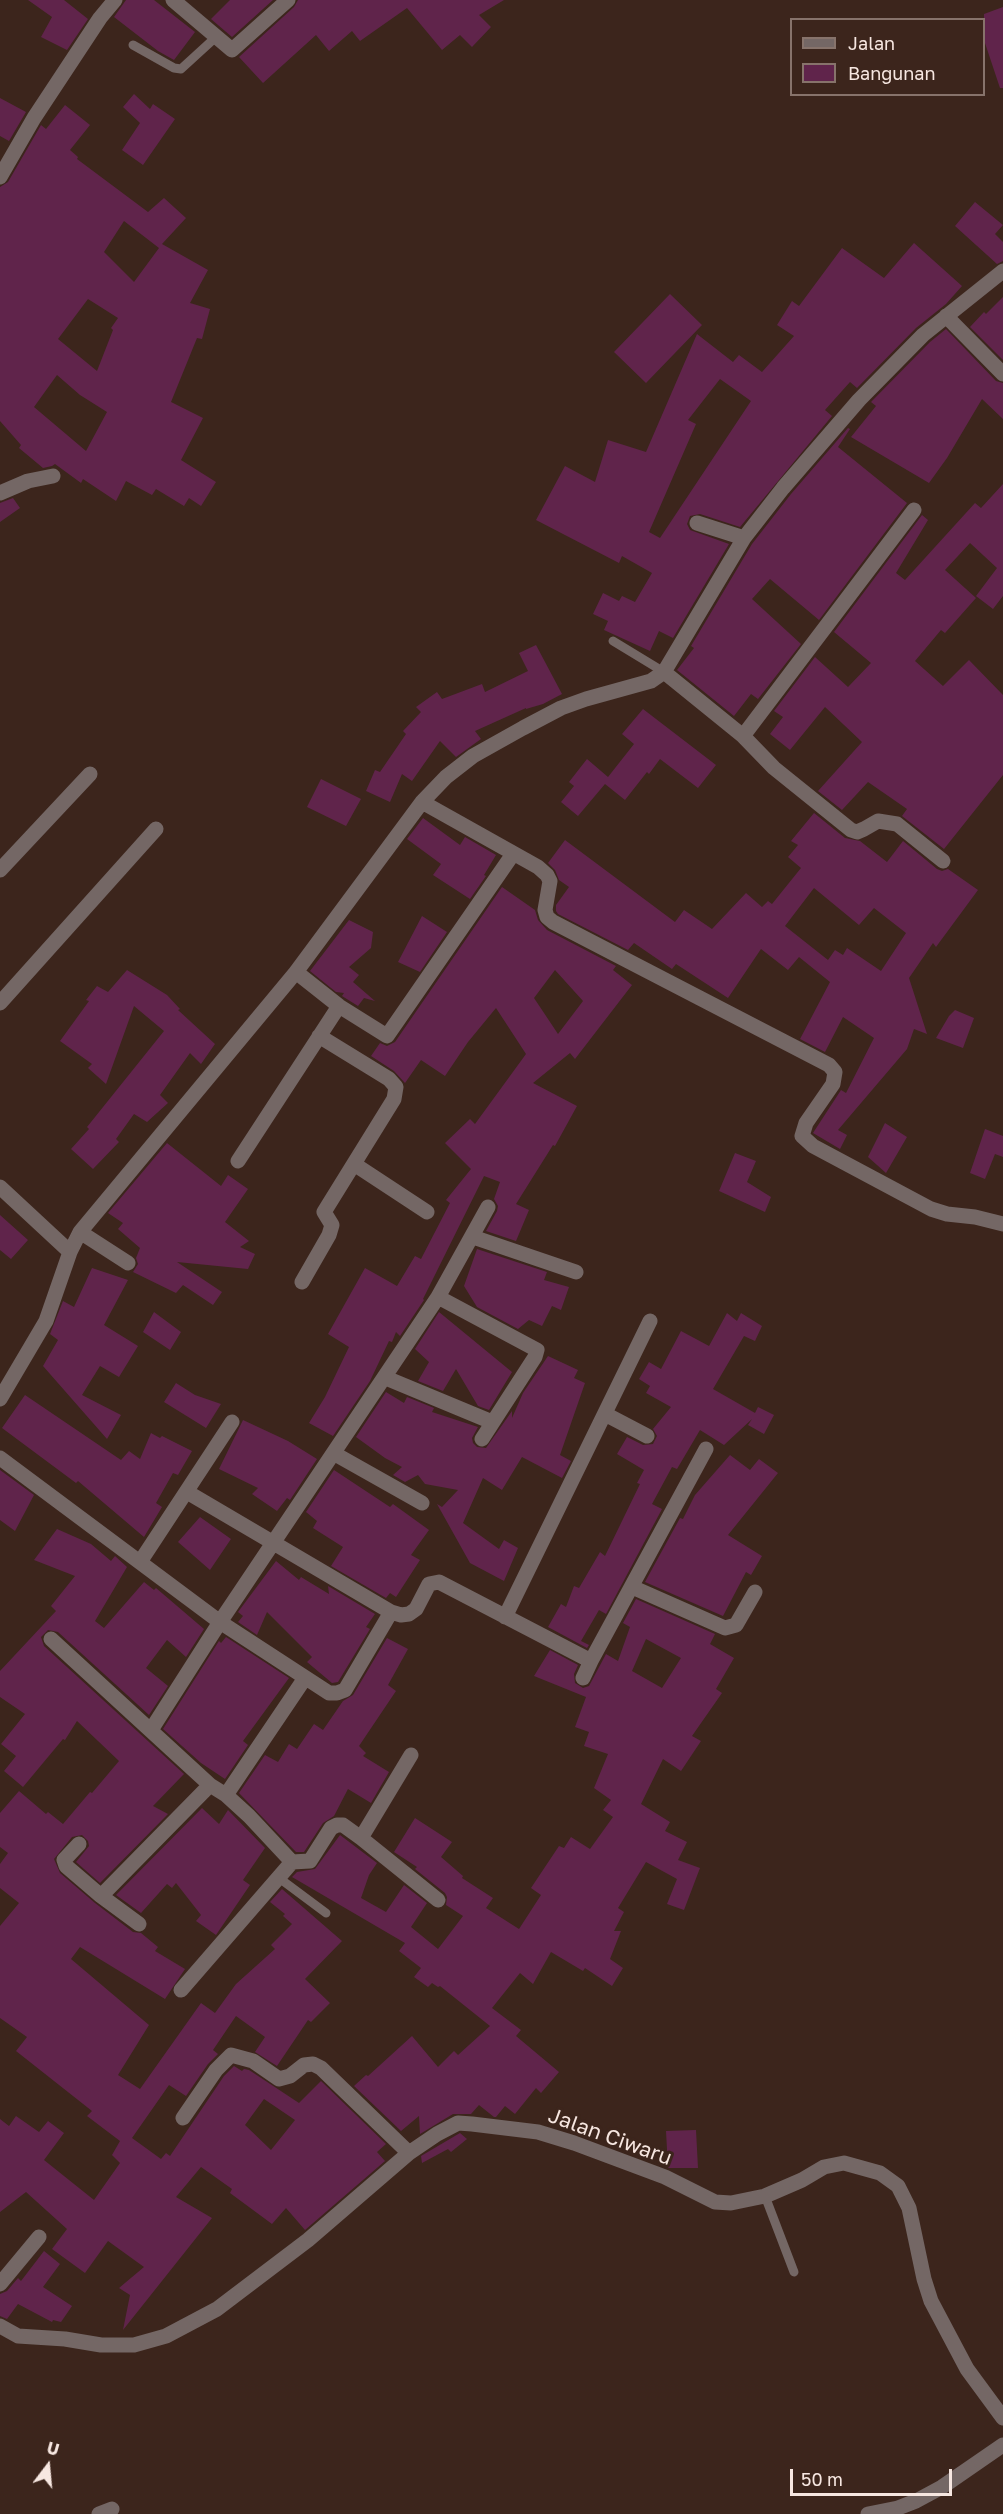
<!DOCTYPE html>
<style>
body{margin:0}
#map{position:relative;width:1003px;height:2514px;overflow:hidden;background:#3c251c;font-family:"Golos Text",sans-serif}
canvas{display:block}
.legend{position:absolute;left:790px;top:18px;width:195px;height:78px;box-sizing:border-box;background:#3c251c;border:2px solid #87736b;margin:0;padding:8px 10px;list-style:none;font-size:18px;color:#f7e7e1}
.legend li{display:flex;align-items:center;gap:12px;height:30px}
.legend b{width:30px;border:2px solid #87736b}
.north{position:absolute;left:18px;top:2436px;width:60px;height:60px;-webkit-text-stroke:4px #3c251c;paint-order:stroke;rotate:16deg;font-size:16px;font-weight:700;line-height:24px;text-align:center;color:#f7e7e1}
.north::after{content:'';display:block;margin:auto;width:21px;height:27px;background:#f7e7e1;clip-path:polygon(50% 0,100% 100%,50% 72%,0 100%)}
.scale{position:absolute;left:790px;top:2469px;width:162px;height:27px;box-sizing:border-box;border:3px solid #f7e7e1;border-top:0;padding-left:8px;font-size:18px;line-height:21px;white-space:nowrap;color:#f7e7e1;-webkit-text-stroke:4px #3c251c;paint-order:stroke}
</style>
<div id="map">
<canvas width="1003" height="2514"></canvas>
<ul class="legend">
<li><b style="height:8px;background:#746765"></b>Jalan</li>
<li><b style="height:16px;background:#60244b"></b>Bangunan</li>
</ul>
<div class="north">U</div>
<div class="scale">50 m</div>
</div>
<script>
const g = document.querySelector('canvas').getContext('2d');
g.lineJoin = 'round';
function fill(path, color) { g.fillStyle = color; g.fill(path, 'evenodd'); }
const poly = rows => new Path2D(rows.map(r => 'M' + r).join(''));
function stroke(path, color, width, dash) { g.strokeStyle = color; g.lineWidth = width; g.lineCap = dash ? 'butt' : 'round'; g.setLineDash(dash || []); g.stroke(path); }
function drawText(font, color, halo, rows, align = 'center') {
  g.font = font + ' "Golos Text",sans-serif'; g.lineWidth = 6; g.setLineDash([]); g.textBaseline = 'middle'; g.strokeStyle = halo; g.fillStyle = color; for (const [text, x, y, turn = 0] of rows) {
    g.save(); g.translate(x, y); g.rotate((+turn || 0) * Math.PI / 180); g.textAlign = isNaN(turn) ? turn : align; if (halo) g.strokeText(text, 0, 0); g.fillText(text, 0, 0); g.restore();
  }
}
const building = poly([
 [28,0,64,0,88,19,67,50,41,37,52,17],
 [126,0,154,0,195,32,174,60,158,51,114,17],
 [230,0,273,0,232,37,211,19],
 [298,0,504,0,479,15,491,27,472,47,460,35,442,50,407,8,360,41,352,31,329,51,316,35,263,83,239,57,294,7],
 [1003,7,1003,88,1000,88,984,40,984,14],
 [134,94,150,109,153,104,175,119,143,165,122,150,140,123,123,107],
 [0,98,26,112,9,141,0,136],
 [65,105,90,125,70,150,78,157,77,159,148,212,164,198,186,218,162,244,208,270,190,303,210,309,202,339,197,338,171,402,203,418,181,460,216,482,201,506,189,498,184,506,156,489,152,495,126,481,116,501,83,479,81,483,55,464,52,466,43,468,19,448,21,445,0,421,0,187,8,182,41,125,46,129],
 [124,221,159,248,134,282,104,252],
 [88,299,118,318,111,328,113,330,97,371,58,339],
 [57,375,80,395,107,412,86,451,34,407],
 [975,202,1003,225,995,234,1003,242,1003,261,997,264,955,226],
 [914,243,962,286,946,304,916,328,857,388,850,382,825,410,832,416,740,527,700,514,690,516,687,524,690,530,729,544,673,638,659,631,650,651,604,630,608,621,593,614,603,593,619,601,622,596,635,602,652,573,622,556,619,563,536,520,565,466,595,482,608,440,646,452,697,334,733,362,739,355,762,372,794,336,777,325,792,301,799,306,842,248,884,278],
 [720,379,751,401,660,538,649,532,696,424,688,420],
 [670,294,702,325,646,383,614,352],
 [1003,297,1003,360,970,327,984,312,986,314],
 [946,329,996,381,1003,383,1003,419,982,399,947,458,929,483,851,437,876,406,871,402,930,342],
 [848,428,850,429,838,447,907,503,819,620,770,579,752,599,801,644,758,699,751,694,734,716,677,670,694,648,691,646,752,544,791,494],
 [1003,484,1003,596,993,609,976,596,997,568,970,543,945,570,976,598,945,633,941,630,915,661,943,686,969,660,1003,695,1003,775,944,849,902,816,907,809,868,782,842,810,818,791,862,742,825,707,790,750,770,734,783,717,774,711,815,657,848,687,871,663,834,632,922,515,928,520,896,573,905,580,975,503,981,508],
 [13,498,20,508,0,522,0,503],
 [536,645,562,694,543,704,526,709,526,708,475,731,481,739,456,757,440,741,412,781,402,774,390,802,366,791,375,770,380,772,406,734,403,731,421,712,416,707,437,692,442,699,482,684,485,692,528,671,519,653],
 [643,709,716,765,698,788,660,759,649,774,647,772,625,800,605,784,578,816,561,802,574,786,569,782,587,759,608,777,634,744,622,734],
 [321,779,361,799,346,826,307,807],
 [814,813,845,838,860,841,887,862,903,841,937,869,942,871,948,869,978,890,936,947,933,943,909,978,927,1034,914,1029,907,1049,838,1130,847,1135,840,1149,813,1133,841,1090,846,1093,874,1038,843,1017,825,1052,800,1039,830,982,799,957,788,970,761,949,728,998,676,964,672,969,634,943,628,950,558,914,556,911,556,905,569,887,559,880,555,870,548,863,565,840,675,922,684,910,712,929,746,893,762,907,768,901,772,904,801,868,788,857,798,845,791,841],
 [814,888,859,925,874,908,906,933,881,971,847,948,843,955,835,950,828,960,785,926],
 [423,818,460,845,465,837,496,855,484,875,486,876,470,899,433,875,441,864,407,839],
 [502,887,535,910,538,920,547,930,616,966,613,970,632,985,575,1059,570,1053,533,1083,577,1106,555,1146,553,1145,516,1204,529,1210,516,1241,486,1231,497,1211,498,1206,494,1199,500,1182,484,1176,423,1299,424,1300,400,1336,396,1332,392,1342,389,1341,370,1381,333,1436,309,1423,325,1397,349,1347,328,1334,365,1268,397,1286,415,1256,421,1259,450,1203,446,1200,471,1169,445,1143,470,1119,475,1124,526,1054,496,1008,468,1042,445,1076,421,1060,405,1083,394,1071,371,1056,380,1043,387,1046,395,1042],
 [555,970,583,1001,558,1034,534,998],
 [422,916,447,932,420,972,398,962],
 [349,920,373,932,371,948,349,967,359,975,353,982,375,1001,364,998,358,1006,342,996,344,993,336,992,310,971],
 [127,970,167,995,180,1009,178,1010,215,1044,201,1064,190,1053,160,1095,168,1103,147,1122,134,1114,116,1139,119,1142,93,1169,71,1149,89,1129,87,1127,164,1031,134,1006,106,1084,88,1068,92,1064,60,1041,89,1001,86,1000,97,986,108,992],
 [955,1010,974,1018,963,1048,936,1038,949,1016],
 [885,1123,907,1137,886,1173,868,1157],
 [985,1129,1003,1136,1003,1157,995,1154,985,1179,970,1173],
 [167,1143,221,1186,228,1175,248,1189,225,1222,249,1241,240,1247,255,1254,248,1269,177,1262,222,1292,213,1305,183,1285,176,1293,133,1272,138,1264,136,1258,140,1248,118,1229,123,1223,108,1213],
 [735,1153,756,1161,747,1182,771,1197,765,1212,719,1191],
 [0,1215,28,1240,11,1259,0,1250],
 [477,1249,547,1272,544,1280,569,1287,561,1310,552,1306,542,1326,529,1320,518,1329,477,1307,464,1286],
 [92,1268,128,1280,104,1325,138,1346,119,1377,100,1366,82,1395,121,1415,107,1439,43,1366,58,1340,50,1334,63,1301,74,1307],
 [154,1312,181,1332,170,1350,143,1332],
 [439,1312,512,1372,489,1410,478,1406,456,1369,443,1391,418,1381,429,1362,415,1349],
 [727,1313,737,1321,741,1313,762,1326,755,1341,744,1336,713,1389,755,1413,758,1407,774,1415,764,1434,748,1425,752,1419,724,1445,700,1430,677,1469,672,1467,652,1504,662,1509,606,1614,599,1610,581,1641,589,1645,587,1648,548,1627,561,1604,566,1607,574,1586,579,1588,600,1552,605,1556,640,1484,637,1483,644,1470,617,1454,627,1437,643,1445,653,1444,657,1436,653,1429,671,1407,646,1393,650,1386,639,1379,649,1362,661,1369,681,1331,709,1346],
 [548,1356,578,1370,574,1378,585,1383,560,1455,571,1461,562,1478,522,1457,502,1490,483,1478,463,1523,499,1549,504,1540,518,1548,504,1581,470,1563,437,1504,442,1507,458,1490,425,1484,418,1475,405,1482,393,1475,402,1467,385,1458,356,1437,386,1392,404,1403,407,1397,434,1408,432,1412,478,1427,472,1438,473,1443,477,1447,486,1448,512,1411,512,1418,523,1393],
 [176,1383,195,1395,221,1404,206,1428,164,1402],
 [25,1395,121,1460,129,1451,140,1459,151,1433,160,1438,162,1436,192,1451,178,1475,173,1473,156,1503,162,1507,144,1537,78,1481,76,1483,2,1428],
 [243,1420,288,1441,317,1459,290,1500,287,1498,277,1511,252,1494,258,1488,219,1469],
 [730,1455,750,1470,759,1459,778,1473,728,1535,762,1556,751,1575,746,1572,723,1616,645,1582,680,1518,683,1519,695,1495],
 [0,1470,34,1495,15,1531,0,1520],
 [334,1470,390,1507,393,1504,429,1530,411,1555,420,1560,396,1597,390,1593,386,1598,331,1566,343,1547,313,1528,317,1521,306,1512],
 [200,1517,231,1539,210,1570,178,1542],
 [57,1529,91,1544,111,1561,115,1556,127,1567,95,1621,104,1628,144,1582,154,1590,156,1588,204,1629,186,1657,167,1640,146,1668,168,1686,149,1715,58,1632,48,1630,41,1637,44,1646,184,1774,153,1806,168,1814,100,1883,76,1862,89,1846,88,1841,82,1835,72,1837,54,1859,60,1873,95,1903,133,1932,141,1933,158,1947,155,1951,185,1969,165,1999,80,1947,71,1959,149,2025,118,2075,140,2089,201,2003,215,2013,236,1984,275,1949,271,1945,292,1924,283,1916,285,1914,270,1902,282,1889,342,1941,305,1979,330,2003,311,2022,308,2020,277,2066,255,2052,265,2037,236,2016,213,2050,218,2054,208,2064,186,2096,169,2085,132,2138,161,2159,166,2153,170,2156,224,2076,234,2066,242,2071,244,2069,249,2070,299,2103,321,2081,386,2144,377,2152,385,2161,305,2230,286,2208,272,2224,230,2193,232,2189,201,2167,176,2197,212,2218,123,2330,130,2295,119,2288,144,2267,108,2241,85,2273,52,2249,67,2229,26,2192,0,2212,0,2119,9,2126,16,2116,39,2132,48,2121,64,2133,44,2160,94,2200,120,2163,112,2155,120,2141,87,2116,92,2111,16,2051,27,2037,0,2018,0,1926,19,1903,0,1888,0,1864,8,1853,0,1847,0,1813,19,1791,46,1814,48,1812,63,1824,90,1792,92,1793,119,1761,77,1721,65,1740,63,1739,23,1787,4,1771,16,1756,1,1744,25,1714,0,1697,0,1671,56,1611,51,1606,75,1576,34,1560],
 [264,2099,295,2120,271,2150,245,2125],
 [276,1561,299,1580,301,1577,329,1594,328,1586,375,1614,366,1627,370,1629,338,1682,332,1683,307,1662,312,1657,267,1612,257,1635,238,1622,243,1616,238,1612],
 [636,1599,715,1634,710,1644,734,1658,716,1689,722,1693,692,1736,701,1741,681,1771,663,1759,641,1804,670,1822,665,1831,687,1842,678,1860,700,1868,684,1910,667,1904,677,1879,646,1862,618,1908,624,1912,614,1931,621,1931,610,1959,623,1968,612,1986,585,1968,583,1971,551,1952,533,1984,520,1973,492,2008,521,2030,516,2036,559,2072,541,2093,536,2088,515,2114,505,2106,496,2117,494,2117,479,2105,471,2114,453,2114,420,2134,419,2116,401,2131,354,2086,366,2075,368,2076,412,2036,438,2067,454,2051,458,2055,490,2026,440,1986,438,1987,432,1983,428,1987,414,1977,421,1968,399,1951,405,1943,292,1877,297,1872,315,1869,340,1835,377,1863,369,1875,361,1898,386,1912,404,1885,427,1903,411,1927,438,1949,463,1916,446,1905,447,1897,445,1893,415,1869,417,1867,394,1852,415,1818,452,1842,441,1857,463,1876,462,1878,493,1898,486,1908,519,1929,541,1895,531,1888,559,1846,564,1848,571,1837,590,1849,613,1817,603,1810,611,1800,594,1788,608,1754,584,1746,589,1732,575,1727,586,1697,534,1676,550,1650,578,1665,574,1674,575,1683,583,1688,589,1686,606,1654,618,1661,630,1627,623,1623],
 [646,1639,681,1658,662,1688,632,1671],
 [226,1637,289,1678,243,1741,248,1745,225,1779,201,1763,163,1729,219,1641,221,1643],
 [387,1638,408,1649,388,1685,396,1691,359,1746,366,1753,363,1756,389,1772,371,1803,348,1789,334,1816,323,1823,304,1852,296,1852,239,1793,265,1755,278,1762,289,1744,297,1749,314,1724,323,1730,343,1701,353,1695],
 [202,1808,219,1824,228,1810,265,1848,243,1880,250,1885,216,1935,196,1921,201,1915,176,1883,172,1888,167,1884,141,1913,116,1895],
 [696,2130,698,2168,668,2168,666,2131],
 [460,2133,467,2139,451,2152,448,2149,422,2163,421,2156],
 [44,2251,60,2264,43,2287,72,2306,61,2322,53,2320,52,2322,18,2304,7,2319,0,2316,0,2294,7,2291,18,2278,21,2281]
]);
const service = poly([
 [133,45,174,68,181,69,216,37],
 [613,641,664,672],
 [279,1878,326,1913],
 [765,2196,794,2272]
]);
const minor = poly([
 [173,0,232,50,288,0],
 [0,177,34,118,100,18,115,0],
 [946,316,1003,374],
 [0,493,28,481,53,476],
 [697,523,744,538],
 [664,672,743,736,774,768,851,830,857,832,864,829,878,821,897,824,943,861],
 [743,736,914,510],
 [422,802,538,867,547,875,550,881,545,910,547,917,553,922,829,1065,835,1072,833,1084,806,1123,802,1136,813,1146,931,1209,947,1214,975,1217,1003,1224],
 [0,870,90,774],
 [296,972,339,1006,387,1036,513,854],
 [0,1003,156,829],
 [238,1161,339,1006],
 [354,1164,427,1212],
 [0,1187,70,1252],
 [80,1232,128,1263],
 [473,1237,576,1272],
 [302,1282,329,1235,332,1225,324,1212,394,1099,396,1087,389,1079,319,1036],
 [438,1297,537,1350,535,1357,482,1439],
 [386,1378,492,1422],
 [0,1399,46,1321,70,1252,80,1232,296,972,422,802,446,777,473,756,523,728,561,708,586,699,651,681,664,672,744,538,783,488,859,400,923,335,1003,271],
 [605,1414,647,1436],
 [335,1454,422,1503],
 [0,1458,220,1622,438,1297,488,1207],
 [187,1492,391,1612,401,1615,409,1614,416,1609,429,1584,439,1582,591,1661,706,1449],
 [140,1562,232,1422],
 [632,1587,725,1628,736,1625,755,1592],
 [505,1617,650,1321],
 [51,1639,210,1785,226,1795,249,1816,292,1862,181,1990],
 [583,1678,591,1661],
 [151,1730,220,1622,329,1693,337,1693,345,1690,391,1612],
 [226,1795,305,1678],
 [361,1838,438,1900],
 [79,1844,64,1860,66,1866,101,1896],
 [292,1862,310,1861,331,1828,337,1825,343,1825,361,1838,411,1755],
 [139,1924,101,1896,210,1785],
 [183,2118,216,2070,231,2055,253,2061,279,2079,290,2076,304,2065,313,2064,321,2068,409,2153],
 [0,2284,39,2237],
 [0,2326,18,2336,65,2339,101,2345,134,2345,166,2336,217,2309,308,2240,409,2153,437,2134,458,2123,472,2124,538,2132,574,2143,665,2177,715,2202,731,2203,765,2196,802,2180,824,2167,844,2163,880,2173,898,2186,909,2208,924,2279,931,2301,967,2369,1003,2418],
 [99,2514,112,2509],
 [868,2514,898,2508,916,2501,942,2487,1003,2445]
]);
const streetNames = [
 ["Jalan Ciwaru",610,2137,20]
];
fill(building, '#60244b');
stroke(service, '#746765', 9);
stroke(minor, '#746765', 15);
drawText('21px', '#f7e7e1', '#3c251c', streetNames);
</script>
